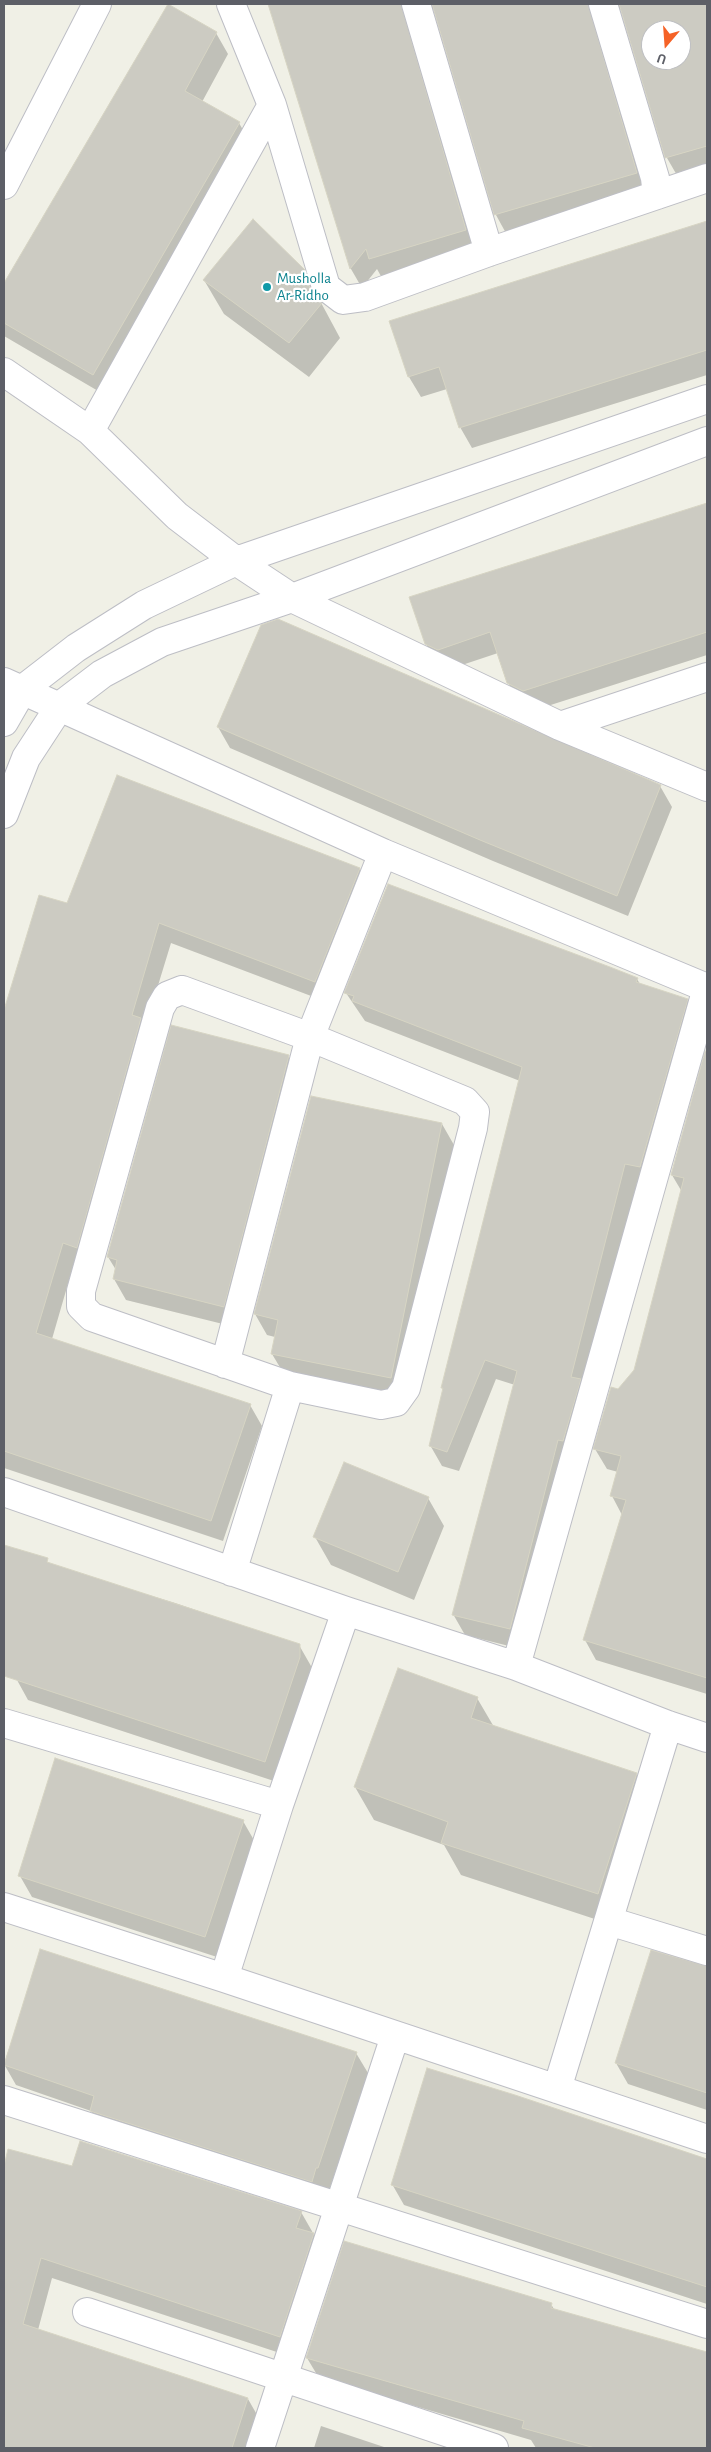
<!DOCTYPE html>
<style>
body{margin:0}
#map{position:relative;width:711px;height:2452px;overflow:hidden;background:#f0f0e6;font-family:"Alegreya Sans",sans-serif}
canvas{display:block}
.frame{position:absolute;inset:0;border:5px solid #5d5f67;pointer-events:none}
.north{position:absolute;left:641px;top:20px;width:50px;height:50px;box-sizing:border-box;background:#fff;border:1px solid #bebfc2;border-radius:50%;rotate:198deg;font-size:14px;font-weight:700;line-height:20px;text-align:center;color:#5d5f67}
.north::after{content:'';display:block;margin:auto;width:18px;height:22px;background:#f56227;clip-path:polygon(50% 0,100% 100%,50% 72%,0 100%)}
</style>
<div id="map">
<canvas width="711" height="2452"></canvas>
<div class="frame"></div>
<div class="north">U</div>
</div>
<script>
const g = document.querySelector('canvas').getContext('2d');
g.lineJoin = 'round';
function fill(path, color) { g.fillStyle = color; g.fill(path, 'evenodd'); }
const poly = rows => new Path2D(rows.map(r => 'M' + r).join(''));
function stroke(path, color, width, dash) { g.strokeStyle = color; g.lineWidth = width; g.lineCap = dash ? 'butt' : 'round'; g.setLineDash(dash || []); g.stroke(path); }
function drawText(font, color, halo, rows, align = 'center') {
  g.font = font + ' "Alegreya Sans",sans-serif'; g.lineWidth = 4.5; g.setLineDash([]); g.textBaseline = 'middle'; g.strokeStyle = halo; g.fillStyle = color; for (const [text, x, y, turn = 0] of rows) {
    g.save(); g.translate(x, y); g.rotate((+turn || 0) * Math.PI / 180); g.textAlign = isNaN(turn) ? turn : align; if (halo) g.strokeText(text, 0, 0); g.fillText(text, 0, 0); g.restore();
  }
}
const shadow = poly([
 [269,4,707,4,707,169,678,177,667,158,622,10,610,9,646,187,507,235,496,215,435,10,423,9,477,250,382,278,377,269,362,288,351,269],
 [651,30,681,30,681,60,651,60],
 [168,5,216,33,228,54,202,102,239,123,251,144,105,395,4,336,4,289],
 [707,223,707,375,472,448,460,427,447,389,421,397,409,377,391,322],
 [304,271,340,338,309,377,224,314,204,280],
 [707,504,707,655,535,710,520,703,508,683,498,653,450,669,437,663,426,644,411,598],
 [218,727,660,786,672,807,628,916,493,861,230,748],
 [360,869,371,889,327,1002,171,943,145,1028,88,1268,74,1263,52,1339,250,1405,262,1426,223,1541,4,1468,4,1016,40,896,68,905],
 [637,979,640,984,687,1000,699,1020,652,1187,637,1183,521,1649,465,1635,453,1614,515,1385,496,1379,459,1471,442,1466,430,1445,444,1391,442,1388,520,1081,365,1021,346,993],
 [706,1053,707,1053,707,1694,596,1660,585,1640,622,1515,612,1496,618,1472,607,1469,595,1449,618,1390,636,1370,682,1192,672,1175],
 [288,1056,300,1077,235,1327,126,1300,114,1279,116,1270,108,1257],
 [442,1124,454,1145,402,1398,284,1374,272,1354,275,1337,267,1335,255,1314],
 [428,1498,444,1526,414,1600,331,1565,315,1537],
 [4,1551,175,1603,299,1645,311,1666,311,1679,277,1782,28,1700,17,1680,30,1636,4,1628],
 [477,1698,494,1727,636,1774,655,1806,616,1926,461,1875,444,1845,374,1820,355,1787],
 [243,1821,255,1842,217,1957,32,1897,20,1876],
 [41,1951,356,2053,368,2073,330,2188,328,2188,323,2202,103,2131,91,2111,16,2085,4,2064],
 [703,1967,707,1967,707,2110,628,2084,616,2063],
 [428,2070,707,2159,707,2304,404,2205,392,2184],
 [9,2150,73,2167,301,2212,325,2254,292,2357,52,2278,38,2330,248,2399,260,2420,250,2448,4,2448,4,2169],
 [551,2304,555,2311,707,2356,707,2448,536,2448,531,2440,319,2378,307,2358],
 [321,2426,387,2448,314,2448]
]);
const building = poly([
 [168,4,217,32,185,91,240,122,93,375,4,323,4,283,168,4],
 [268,4,401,4,466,230,369,259,366,249,350,269,268,4],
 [432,4,588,4,637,173,494,215,432,4],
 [619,4,707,4,707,146,665,158,619,4],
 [651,30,681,30,681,60,651,60,651,30],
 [253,219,305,270,311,292,322,303,289,343,203,280,253,219],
 [707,221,707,350,459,428,439,367,408,377,389,321,707,221],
 [707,503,707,632,523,691,507,683,490,632,438,650,425,644,409,597,707,503],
 [278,619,661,785,617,896,480,840,217,727,261,625,278,619],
 [117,775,360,868,315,982,159,923,132,1015,141,1018,77,1248,63,1243,36,1333,251,1404,211,1521,4,1451,4,1010,39,895,67,903,117,775],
 [388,884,610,967,638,978,636,982,688,999,640,1167,625,1164,571,1377,581,1379,563,1441,558,1440,510,1629,452,1615,517,1371,485,1360,447,1452,429,1446,443,1388,441,1388,522,1067,352,1001,354,996,344,993,388,884],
 [171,1025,289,1055,224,1307,113,1279,117,1260,107,1257,171,1025],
 [705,1051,707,1052,707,1678,583,1640,626,1500,610,1496,621,1456,593,1449,611,1387,618,1389,634,1370,684,1178,671,1175,705,1051],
 [311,1096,442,1123,391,1378,271,1354,278,1320,254,1314,311,1096],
 [344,1462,429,1497,398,1572,313,1537,344,1462],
 [4,1545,48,1558,47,1562,300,1644,300,1657,265,1762,4,1676,4,1545],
 [398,1668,478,1697,471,1718,637,1773,598,1894,441,1843,448,1822,354,1787,398,1668],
 [55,1758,244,1820,205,1937,18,1876,55,1758],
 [40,1949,357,2052,318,2168,316,2168,312,2182,90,2111,94,2096,4,2065,40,1949],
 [651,1950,707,1966,707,2093,615,2063,651,1950],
 [427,2068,515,2095,707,2159,707,2287,391,2185,427,2068],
 [80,2141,302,2211,296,2228,314,2233,280,2337,41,2258,23,2324,248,2398,232,2448,4,2448,4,2166,8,2149,72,2166,80,2141],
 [344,2241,552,2303,551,2308,707,2352,707,2448,595,2448,522,2428,524,2421,306,2358,344,2241]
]);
const minor = poly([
 [231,4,272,105,326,287,343,300,365,297,489,252,707,178],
 [416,4,489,252],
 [603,4,655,178,657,195],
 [4,185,97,4],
 [4,372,90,431,177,516,236,561,292,598,560,726,707,787],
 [90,431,272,105],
 [4,682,383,853,707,988],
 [4,722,23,689,76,648,144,605,236,561,707,399],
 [560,726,707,677],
 [4,814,26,758,60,706,102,674,162,642,292,598,707,441],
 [182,990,310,1037,465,1101,475,1112,473,1128,406,1388,396,1402,381,1405,290,1386,92,1317,81,1306,81,1291,160,1008,167,996,182,990],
 [225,1364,310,1037,383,853],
 [4,1492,346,1611,516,1666,668,1725,707,1738],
 [232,1572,290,1386],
 [516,1666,707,988],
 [4,1723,279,1805],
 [4,1907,224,1978,707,2139],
 [609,1921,707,1951],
 [224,1978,279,1805,346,1611],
 [557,2089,668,1725],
 [4,2100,707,2324],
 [87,2312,494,2448],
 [260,2448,395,2036]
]);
const markers = [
 [267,287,5,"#0f9aa8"]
];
const cultureNames = [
 ["Musholla",277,278],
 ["Ar-Ridho",277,295]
];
fill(shadow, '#0003');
fill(building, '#cccbc2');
stroke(building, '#d6d4c3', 1);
stroke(minor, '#bdbec5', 30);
stroke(minor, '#fff', 28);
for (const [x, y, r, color] of markers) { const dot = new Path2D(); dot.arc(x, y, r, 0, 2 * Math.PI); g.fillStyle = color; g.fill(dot); stroke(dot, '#fff', 2); }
drawText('15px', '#0d838f', '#fff', cultureNames, 'left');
</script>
